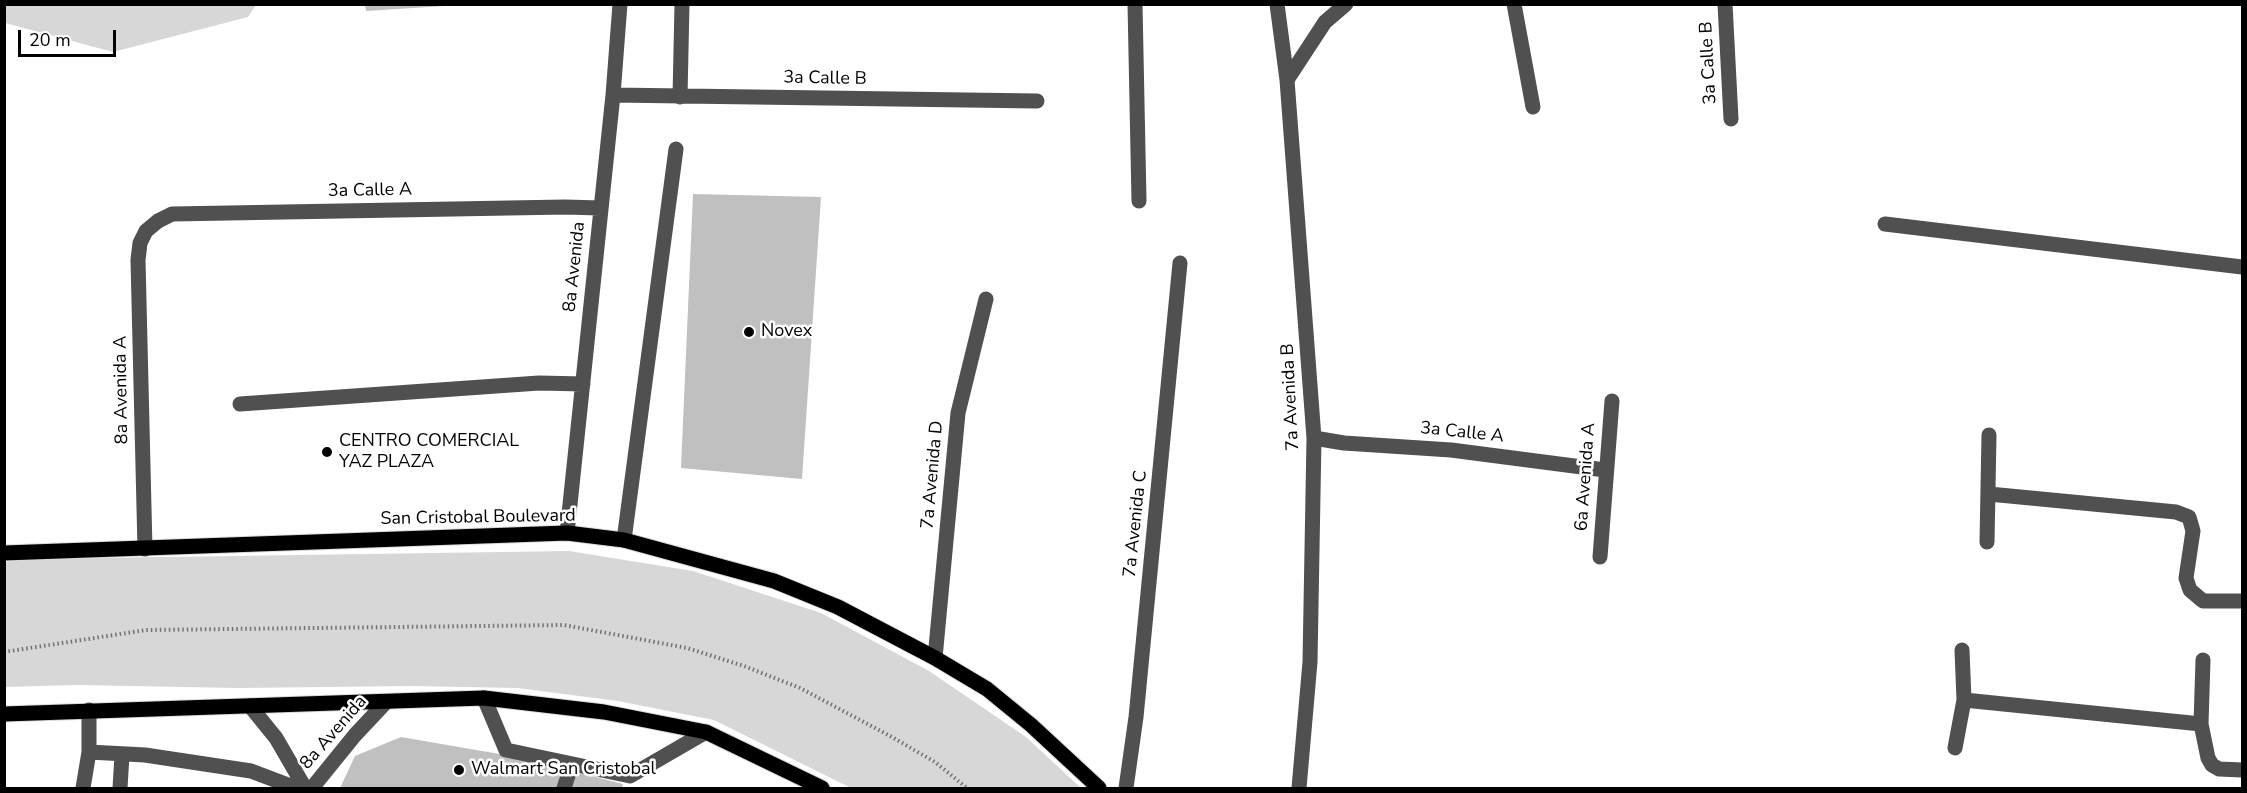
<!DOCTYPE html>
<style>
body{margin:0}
#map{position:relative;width:2247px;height:793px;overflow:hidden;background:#fff;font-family:"Nunito Sans",sans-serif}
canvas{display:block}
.frame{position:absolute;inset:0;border:6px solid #000;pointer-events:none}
.scale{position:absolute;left:18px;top:30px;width:98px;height:27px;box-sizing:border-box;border:3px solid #000;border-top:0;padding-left:8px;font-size:18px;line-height:21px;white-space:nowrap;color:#000;-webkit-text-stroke:4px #fff;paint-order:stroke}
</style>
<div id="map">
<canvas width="2247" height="793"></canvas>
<div class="frame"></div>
<div class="scale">20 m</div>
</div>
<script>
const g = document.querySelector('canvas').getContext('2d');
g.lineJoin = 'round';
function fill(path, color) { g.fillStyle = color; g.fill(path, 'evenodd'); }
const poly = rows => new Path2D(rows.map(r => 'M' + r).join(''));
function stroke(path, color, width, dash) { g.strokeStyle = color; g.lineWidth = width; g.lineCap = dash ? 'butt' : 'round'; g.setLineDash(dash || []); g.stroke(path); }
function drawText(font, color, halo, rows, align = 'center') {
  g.font = font + ' "Nunito Sans",sans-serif'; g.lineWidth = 5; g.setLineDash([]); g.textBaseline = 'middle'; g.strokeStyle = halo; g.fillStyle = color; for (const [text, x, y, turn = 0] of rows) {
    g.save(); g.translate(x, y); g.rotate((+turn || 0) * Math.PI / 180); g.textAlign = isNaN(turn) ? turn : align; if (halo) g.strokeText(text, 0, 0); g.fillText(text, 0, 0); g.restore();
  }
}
const green = poly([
 [4,5,5,4,256,5,248,17,113,52,5,23],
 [569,551,693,571,821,613,929,671,1026,737,1081,788,851,788,714,720,618,701,517,688,412,686,237,688,78,685,5,687,4,562,29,559]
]);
const building = poly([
 [365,4,444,4,444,6,366,11],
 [693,194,821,197,802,479,681,468],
 [401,737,517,757,623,784,622,788,340,788,355,756]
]);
const path = poly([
 [4,652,146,630,564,625,687,648,744,666,800,688,890,736,935,762,967,788]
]);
const minor = poly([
 [1135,4,1139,201],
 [1277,4,1287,80,1314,438,1310,662,1299,788],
 [1514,4,1533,107],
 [1725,4,1731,119],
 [1287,80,1325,22,1346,4],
 [613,95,1037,101],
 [680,97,682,4],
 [1885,224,2242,267],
 [240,404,539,383,583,384],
 [1314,438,1344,443,1451,450,1605,470],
 [1989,494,2176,512,2189,517,2193,531,2186,578,2190,590,2203,601,2242,601],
 [567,533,613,95,620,4],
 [624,540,676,149],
 [1987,542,1989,435],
 [145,549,138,260,140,243,146,231,158,221,172,214,565,207,600,208],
 [1600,557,1612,401],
 [935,658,958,413,986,299],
 [2203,660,2201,724,2208,758,2212,765,2219,769,2242,770],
 [484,698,506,750,630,776,706,732],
 [1964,700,2201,724],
 [250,706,276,738,305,788],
 [1955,748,1964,700,1962,650],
 [89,752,145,755,251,771,296,788],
 [83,788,89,752,89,710],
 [120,788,122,755],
 [312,788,355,735,386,702],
 [564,788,572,764],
 [1126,788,1136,717,1180,263]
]);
const major = poly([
 [4,553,567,533,624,540,774,581,838,607,935,658,987,689,1031,725,1099,788],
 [4,714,484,698,604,712,706,732,822,788]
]);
const markers = [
 [749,332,6,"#000"],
 [327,452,6,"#000"],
 [459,770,6,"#000"]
];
const streetNames = [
 ["3a Calle B",1709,63,-93],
 ["3a Calle B",825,79,1],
 ["3a Calle A",370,191,-1],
 ["8a Avenida",575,267,-84],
 ["8a Avenida A",122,390,-91],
 ["7a Avenida B",1291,397,-93],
 ["3a Calle A",1462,433,6],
 ["7a Avenida D",933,475,-85],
 ["6a Avenida A",1586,477,-86],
 ["San Cristobal Boulevard",478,518,-1],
 ["7a Avenida C",1136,524,-84],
 ["8a Avenida",334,733,-49]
];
const poiNames = [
 ["Novex",761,332],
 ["CENTRO COMERCIAL",339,442],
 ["YAZ PLAZA",339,463],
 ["Walmart San Cristobal",471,770]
];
fill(green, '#d7d7d7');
fill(building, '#c0c0c0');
stroke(major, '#dbdbdb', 17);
stroke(path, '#727272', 4, [1.5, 3]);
stroke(minor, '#505050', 15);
stroke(major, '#000', 15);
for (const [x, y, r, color] of markers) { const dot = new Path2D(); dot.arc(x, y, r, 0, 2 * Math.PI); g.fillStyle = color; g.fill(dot); stroke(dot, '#fff', 2); }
drawText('18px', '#000', '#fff', streetNames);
drawText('18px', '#000', '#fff', poiNames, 'left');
</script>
